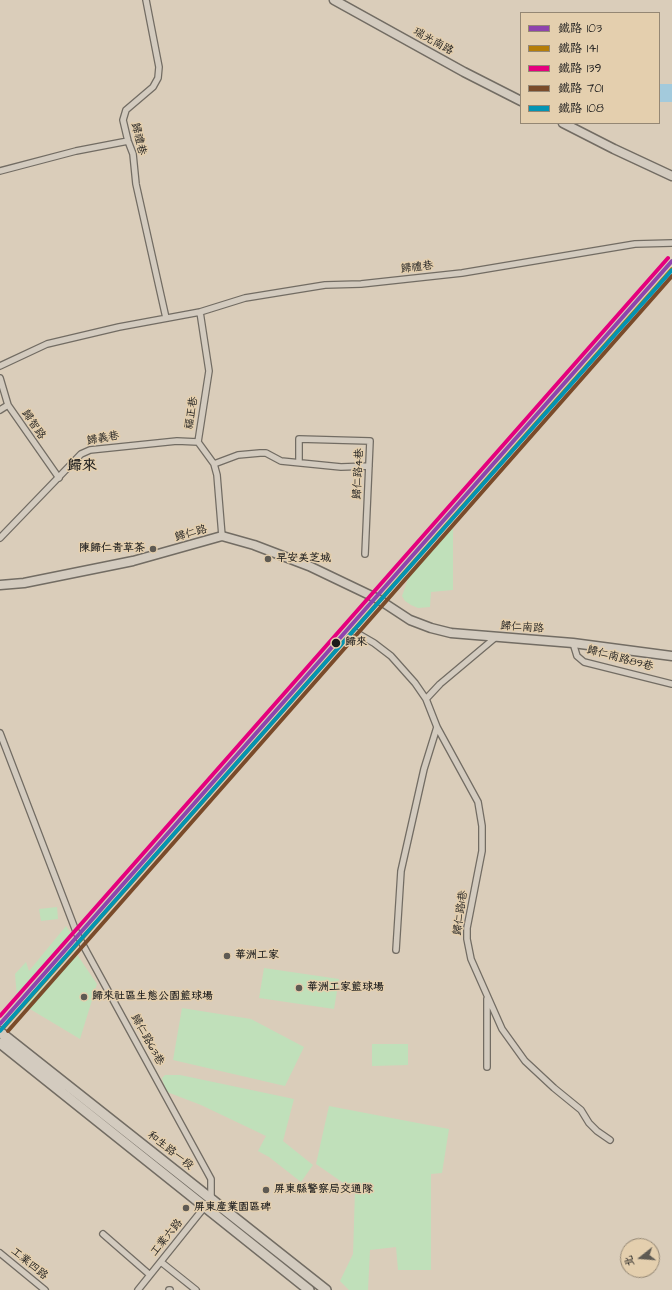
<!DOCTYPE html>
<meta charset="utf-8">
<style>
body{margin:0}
#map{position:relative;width:672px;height:1290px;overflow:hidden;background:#dacdba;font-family:"Architects Daughter","LXGW WenKai TC",sans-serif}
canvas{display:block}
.legend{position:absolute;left:520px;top:12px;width:140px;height:112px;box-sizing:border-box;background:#e4cfae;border:1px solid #948774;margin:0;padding:5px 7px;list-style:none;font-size:12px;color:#1c1c1c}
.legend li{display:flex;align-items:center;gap:8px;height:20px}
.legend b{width:20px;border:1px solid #948774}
.north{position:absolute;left:620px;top:1238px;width:40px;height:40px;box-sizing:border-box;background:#e4cfae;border:1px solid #948774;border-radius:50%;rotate:253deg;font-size:11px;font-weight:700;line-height:16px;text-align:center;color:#1c1c1c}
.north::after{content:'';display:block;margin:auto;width:14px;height:18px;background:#5e5a53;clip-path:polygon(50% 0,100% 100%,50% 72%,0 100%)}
</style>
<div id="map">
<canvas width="672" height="1290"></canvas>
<ul class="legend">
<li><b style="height:5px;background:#8e44ad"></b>鐵路 103</li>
<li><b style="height:5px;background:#b57d08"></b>鐵路 141</li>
<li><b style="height:5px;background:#e5007d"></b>鐵路 139</li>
<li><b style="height:5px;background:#7a4b2a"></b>鐵路 701</li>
<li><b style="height:5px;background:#0494b3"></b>鐵路 108</li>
</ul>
<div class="north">北</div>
</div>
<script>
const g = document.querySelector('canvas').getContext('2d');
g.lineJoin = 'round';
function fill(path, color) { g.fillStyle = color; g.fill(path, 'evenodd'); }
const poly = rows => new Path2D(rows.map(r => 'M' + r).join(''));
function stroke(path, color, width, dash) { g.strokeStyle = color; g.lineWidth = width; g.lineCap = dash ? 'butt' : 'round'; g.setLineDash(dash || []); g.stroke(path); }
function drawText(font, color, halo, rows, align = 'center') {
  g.font = font + ' "Architects Daughter","LXGW WenKai TC",sans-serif'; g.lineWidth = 3; g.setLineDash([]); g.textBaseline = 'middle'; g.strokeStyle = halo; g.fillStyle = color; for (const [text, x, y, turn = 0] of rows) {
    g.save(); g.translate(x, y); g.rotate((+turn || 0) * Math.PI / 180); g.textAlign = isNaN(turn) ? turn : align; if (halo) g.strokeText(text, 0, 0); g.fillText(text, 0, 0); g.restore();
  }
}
const green = poly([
 [453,528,453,590,431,592,430,607,418,608,411,605,405,601,402,596,409,576],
 [57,907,58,919,41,921,39,909],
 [66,926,72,935,17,997,15,974,26,962,29,971],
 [76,953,97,984,80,1039,25,1006],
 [264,968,339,979,334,1009,259,998],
 [182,1008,251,1019,304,1047,285,1086,173,1060],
 [372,1044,408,1044,408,1065,372,1066],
 [165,1075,180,1075,294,1099,283,1141,313,1165,301,1182,269,1157,258,1151,266,1136,201,1105,167,1092,163,1082,162,1078],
 [329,1106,449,1129,442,1173,431,1174,431,1270,398,1270,396,1247,370,1250,368,1290,349,1290,340,1281,353,1254,355,1191,316,1164]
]);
const water = poly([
 [659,84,672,84,672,102,659,102]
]);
const street = poly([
 [146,0,159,67,158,78,153,87,126,110,123,120,128,141,133,154,136,184,166,318],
 [0,171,76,151,128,141],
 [200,312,209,371,198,442,214,464,217,475,222,536],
 [0,366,47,344,119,327,200,312,245,298,325,285,361,284,462,273,635,244,672,243],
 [0,378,8,405,59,478],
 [0,410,8,405],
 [299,462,299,439,370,441,365,554],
 [214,464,238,455,260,453,266,453,281,461,341,467,369,466],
 [0,538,81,454,90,450,177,441,198,442],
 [355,632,374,643,391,656,415,683,426,699],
 [496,637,440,684,426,699,437,727,478,802,482,826,482,851,467,928,467,939,471,959,502,1029,525,1061,554,1088,581,1110,589,1123,597,1131,610,1140],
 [573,643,577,656,584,662,672,684],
 [0,733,77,934,211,1179,211,1199,138,1290],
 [396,950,401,871,424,769,437,727],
 [487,1067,487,999],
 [103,1234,150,1275],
 [0,1253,45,1290],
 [161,1262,196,1290],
 [169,1290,170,1290]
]);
const secondary = poly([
 [334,0,464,72,521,101],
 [563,123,614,149,672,176],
 [0,585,24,583,133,561,222,536,254,545,309,566,378,599,410,620,431,628,451,633,573,643,672,656]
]);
const primary = poly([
 [0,1032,326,1290],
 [0,1043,309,1290]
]);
const rail1 = poly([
 [0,1024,672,261]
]);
const rail2 = poly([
 [4,1027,672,269]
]);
const rail3 = poly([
 [0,1016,668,258]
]);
const rail4 = poly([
 [8,1031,672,276]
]);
const rail5 = poly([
 [0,1031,672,270]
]);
const markers = [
 [153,549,4,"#5e5a53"],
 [268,559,4,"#5e5a53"],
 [336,643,5,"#1c1c1c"],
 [227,956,4,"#5e5a53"],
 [299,988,4,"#5e5a53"],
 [84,997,4,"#5e5a53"],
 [266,1190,4,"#5e5a53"],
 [186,1208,4,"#5e5a53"]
];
const streetNames = [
 ["瑞光南路",433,42,29],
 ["歸禮巷",138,139,76],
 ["歸禮巷",417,268,-7],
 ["福正巷",192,413,-81],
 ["歸智路",33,425,56],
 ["歸義巷",103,439,-10],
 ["歸仁路4巷",359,474,-87],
 ["歸仁路",191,534,-16],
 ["歸仁南路",522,628,4],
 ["歸仁南路89巷",620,659,15],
 ["歸仁路1巷",461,913,-82],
 ["歸仁路63巷",147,1040,61],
 ["和生路一段",170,1151,38],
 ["工業六路",167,1238,-51],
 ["工業四路",29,1264,39]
];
const poiNames = [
 ["陳歸仁青草茶",145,549,"right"],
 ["早安美芝城",276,559],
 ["華洲工家",235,956],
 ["華洲工家籃球場",307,988],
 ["歸來社區生態公園籃球場",92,997],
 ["屏東縣警察局交通隊",274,1190],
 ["屏東產業園區碑",194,1208]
];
const stopNames = [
 ["歸來",345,643]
];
const districtNames = [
 ["歸來",82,467]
];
fill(green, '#c0e0ba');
fill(water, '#a3cadc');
stroke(street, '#726c63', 8);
stroke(secondary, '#726c63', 11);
stroke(primary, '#726c63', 12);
stroke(street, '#d3cbbf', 5.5);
stroke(secondary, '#d3cbbf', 8);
stroke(primary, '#d3cbbf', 9);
stroke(rail1, '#8e44ad', 4);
stroke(rail2, '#b57d08', 4);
stroke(rail3, '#e5007d', 4);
stroke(rail4, '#7a4b2a', 4);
stroke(rail5, '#0494b3', 4);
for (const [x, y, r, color] of markers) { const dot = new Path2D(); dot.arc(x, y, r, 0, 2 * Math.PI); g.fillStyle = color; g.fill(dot); stroke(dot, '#e4cfae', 1.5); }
drawText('11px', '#1c1c1c', '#e4cfae', streetNames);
drawText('bold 11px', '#1c1c1c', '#e4cfae', poiNames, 'left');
drawText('bold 11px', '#1c1c1c', '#e4cfae', stopNames, 'left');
drawText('bold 15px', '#1c1c1c', '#e4cfae', districtNames);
</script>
